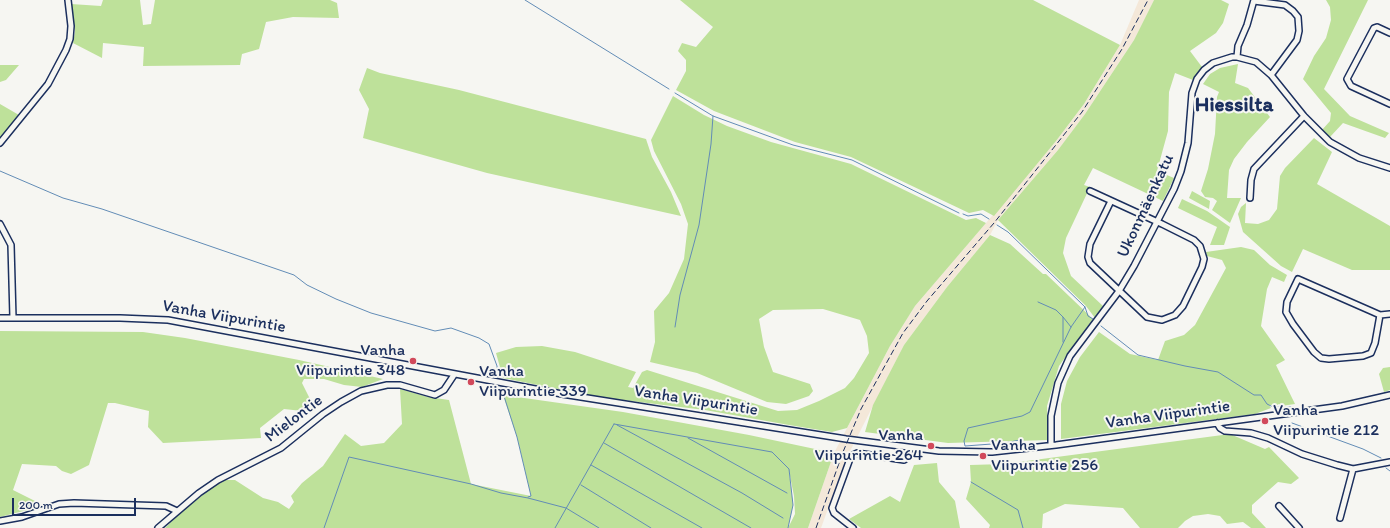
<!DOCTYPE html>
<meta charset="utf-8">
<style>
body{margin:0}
#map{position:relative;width:1390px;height:528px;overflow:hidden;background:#f6f6f2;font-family:Itim,sans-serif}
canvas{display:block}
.scale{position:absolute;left:12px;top:498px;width:124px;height:18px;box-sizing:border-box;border:2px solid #1b2f5e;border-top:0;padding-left:5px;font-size:12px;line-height:14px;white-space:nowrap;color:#1b2f5e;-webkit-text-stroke:3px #f6f6f2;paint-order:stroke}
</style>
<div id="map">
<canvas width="1390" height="528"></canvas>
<div class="scale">200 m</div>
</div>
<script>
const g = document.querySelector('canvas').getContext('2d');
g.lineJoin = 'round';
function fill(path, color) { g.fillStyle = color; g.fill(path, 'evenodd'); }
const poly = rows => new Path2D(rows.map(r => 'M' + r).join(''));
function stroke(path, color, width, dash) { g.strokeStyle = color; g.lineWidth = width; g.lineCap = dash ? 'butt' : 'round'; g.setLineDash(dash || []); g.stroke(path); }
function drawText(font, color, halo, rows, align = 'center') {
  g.font = font + ' Itim,sans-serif'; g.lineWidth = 4; g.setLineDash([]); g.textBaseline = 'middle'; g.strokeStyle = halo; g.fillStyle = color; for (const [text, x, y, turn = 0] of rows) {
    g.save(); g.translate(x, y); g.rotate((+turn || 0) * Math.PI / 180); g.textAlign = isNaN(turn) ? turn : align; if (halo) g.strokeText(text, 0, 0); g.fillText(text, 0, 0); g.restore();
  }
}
const built = poly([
 [1139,0,1154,0,1134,40,1085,114,1058,150,998,220,990,235,947,287,904,345,847,457,821,528,808,528,834,453,890,346,915,306,1056,141,1084,104,1120,45]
]);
const green = poly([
 [103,0,140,0,143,25,151,24,155,0,330,0,337,3,339,18,293,17,266,22,259,49,242,54,240,65,143,66,144,47,103,43,102,58,73,43,75,32,71,4,101,6],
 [680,0,1033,0,1120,45,1084,104,1056,141,994,216,983,210,969,213,851,157,795,142,714,111,676,90,686,71,686,60,678,51,682,43,696,47,713,27],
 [1154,0,1221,0,1229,4,1223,23,1216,33,1190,51,1202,67,1193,80,1175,73,1169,92,1168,131,1157,171,1174,178,1163,201,1093,168,1084,185,1090,187,1066,238,1063,253,1071,276,1103,306,1095,318,1086,306,998,220,1058,150,1085,114,1134,40],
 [1326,0,1368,0,1324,89,1350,116,1389,133,1385,138,1343,123,1330,137,1322,130,1330,121,1331,113,1303,79,1314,56,1326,38,1331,20,1330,7],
 [1238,64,1235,83,1248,88,1270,117,1247,142,1234,159,1229,170,1227,198,1241,198,1230,223,1212,210,1217,201,1213,198,1205,197,1201,191,1208,169,1215,134,1217,97,1219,92,1203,84,1210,74,1220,68],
 [0,65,19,65,6,80,0,82],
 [367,68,380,73,459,90,646,139,652,157,671,192,681,216,487,173,363,138,369,109,359,90],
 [673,96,704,115,727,126,771,142,851,164,966,220,976,218,986,223,915,306,890,346,847,428,832,432,789,425,705,410,598,397,503,378,496,353,516,347,542,346,575,352,636,372,628,387,633,388,642,372,647,370,778,411,797,410,819,401,845,388,854,378,869,353,867,336,860,320,823,309,773,310,759,319,764,347,773,372,810,384,813,391,809,396,786,404,767,402,697,373,650,362,655,342,654,311,669,293,684,259,688,224,681,204,654,151,651,140],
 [0,104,19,115,0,138],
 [1314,138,1332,152,1317,184,1390,226,1390,270,1352,270,1303,249,1292,272,1281,266,1243,232,1238,214,1241,207,1246,203,1245,223,1258,224,1269,220,1277,209,1280,176,1285,168],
 [1192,191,1210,201,1209,209,1189,198],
 [1182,199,1207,211,1230,227,1224,245,1210,245,1217,227,1178,208],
 [990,235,1010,244,1043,274,1046,274,1093,319,1059,366,1047,406,1048,440,948,443,865,432,873,405,904,345,947,287],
 [1241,247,1254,250,1270,265,1287,275,1284,282,1272,277,1267,289,1261,326,1285,360,1276,365,1295,404,1281,406,1279,404,1275,406,1269,405,1271,408,1255,414,1061,439,1061,404,1067,381,1080,357,1099,332,1130,354,1158,360,1165,341,1184,335,1195,325,1226,268,1222,260,1207,256,1206,252],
 [0,331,143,332,185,338,299,360,383,379,362,387,344,385,324,379,304,379,302,383,312,403,302,411,284,409,260,428,261,438,163,443,148,427,149,411,115,403,108,403,89,465,71,474,62,471,56,466,22,464,13,490,37,502,35,508,0,517],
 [1390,367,1390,390,1384,392,1379,374,1383,368],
 [400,389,428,397,449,400,471,484,531,496,517,437,503,395,623,412,749,435,834,453,808,528,788,528,795,514,794,496,789,471,793,505,788,528,165,528,182,511,222,480,235,480,263,498,278,502,289,509,294,502,291,496,302,483,323,466,345,434,361,446,384,443,402,424],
 [1230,434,1265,449,1269,447,1299,478,1291,484,1278,482,1252,505,1252,513,1266,528,1251,528,1243,522,1227,524,1220,516,1208,514,1193,516,1185,521,1178,528,1140,528,1123,508,1065,504,1043,514,1042,528,989,528,990,525,966,499,971,482,970,465,1004,464],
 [937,463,939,482,955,501,960,528,861,528,849,519,890,496,900,502,914,465]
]);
const stream = poly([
 [525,0,669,89],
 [675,93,713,116,793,145,852,160,959,213],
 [0,171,63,198,102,209,294,275,307,285,336,299,371,313,435,331,451,328,479,338,489,344,497,366,498,379],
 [963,214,968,216,981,214,989,219],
 [997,225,1008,232,1085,307,1088,316,1093,319],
 [1038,302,1056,310,1063,317,1063,342],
 [1063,317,1071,327],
 [1101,326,1138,355,1185,366,1218,372,1254,395,1261,395,1267,404,1273,407,1291,407],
 [675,327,680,295,699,225,711,144,713,116],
 [501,387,501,388],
 [503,393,517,437,531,496,528,497],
 [1292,423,1363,449,1381,458],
 [614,424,772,452,789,469,793,505,788,528],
 [617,425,742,493,783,518],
 [688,438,787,493],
 [1020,440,1005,443,965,446,964,441,968,428,1022,416,1030,412,1071,327,1085,307],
 [604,443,751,528],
 [591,465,702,528],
 [1386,468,1390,471],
 [971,482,1018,510,1023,528],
 [581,485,651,528],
 [324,528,349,457,471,484,501,493,528,498,566,508,599,528],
 [555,528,614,424]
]);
const minor = poly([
 [1254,1,1285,5,1293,11,1298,17,1299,31,1297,40,1271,75],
 [1390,33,1377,27,1374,28,1347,79,1351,86,1390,104],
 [1237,57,1238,46,1247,25,1254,0],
 [0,143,48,84,66,50,70,39,71,26,68,0],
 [1090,191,1162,224,1194,240,1200,246,1204,259,1202,267,1183,306,1175,315,1162,320,1147,317,1090,263,1088,257,1090,244,1111,201],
 [1250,198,1251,180,1254,169,1304,116],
 [0,224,11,245,13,318],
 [1380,315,1375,343,1371,353,1363,356,1329,359,1321,358,1314,352,1293,324,1286,312,1287,302,1298,279,1371,311,1380,315,1390,314],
 [0,318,120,318,168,320,562,394,846,439,939,451,992,452,1056,445,1342,406,1390,395],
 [1217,423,1220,428,1225,431,1251,433,1268,438,1302,454,1337,465,1353,469,1390,462],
 [1051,445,1051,416,1058,383,1070,356,1119,291,1134,266,1174,189,1181,171,1188,143,1192,93,1197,79,1204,70,1213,63,1232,57,1237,57,1256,62,1271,75,1304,116,1330,142,1359,158,1390,168],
 [1279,506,1299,528],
 [1340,518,1353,469],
 [0,521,22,517,59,504,74,503,166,506,177,511],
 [158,528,199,493,218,480,281,448,323,414,341,402,361,391,387,385,400,385,435,395,444,390,454,375],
 [853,528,834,513,832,508,851,456,857,453,904,460,908,457,910,449]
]);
const rail = poly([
 [816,528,843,452,861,409,903,333,927,301,994,223,1082,112,1122,49,1148,0]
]);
const markers = [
 [413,361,4,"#d1495b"],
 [471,382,4,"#d1495b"],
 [1265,421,4,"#d1495b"],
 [931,446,4,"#d1495b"],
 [983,456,4,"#d1495b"]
];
const streetNames = [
 ["Ukonmäenkatu",1146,206,-65],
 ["Vanha Viipurintie",224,317,10],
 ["Vanha Viipurintie",696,401,9],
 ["Vanha Viipurintie",1168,415,-8],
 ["Mielontie",294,419,-37]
];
const poiNames = [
 ["Vanha",405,351,"right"],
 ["Viipurintie 348",405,371,"right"],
 ["Vanha",479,372],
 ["Viipurintie 339",479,392],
 ["Vanha",1273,411],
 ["Viipurintie 212",1273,431],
 ["Vanha",923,436,"right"],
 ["Viipurintie 264",923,456,"right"],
 ["Vanha",991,446],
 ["Viipurintie 256",991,466]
];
const districtNames = [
 ["Hiessilta",1234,106]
];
fill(built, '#f4e8d9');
fill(green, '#bee19a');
stroke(stream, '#628cb6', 1);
stroke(minor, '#1b2f5e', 8);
stroke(minor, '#f6f6f2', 5);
stroke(rail, '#1b2f5e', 1, [6, 3]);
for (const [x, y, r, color] of markers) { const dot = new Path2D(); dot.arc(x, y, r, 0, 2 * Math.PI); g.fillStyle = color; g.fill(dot); stroke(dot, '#f6f6f2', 1.5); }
drawText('17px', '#1b2f5e', '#f6f6f2', streetNames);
drawText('17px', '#1b2f5e', '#f6f6f2', poiNames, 'left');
drawText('bold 21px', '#1b2f5e', '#f6f6f2', districtNames);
</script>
